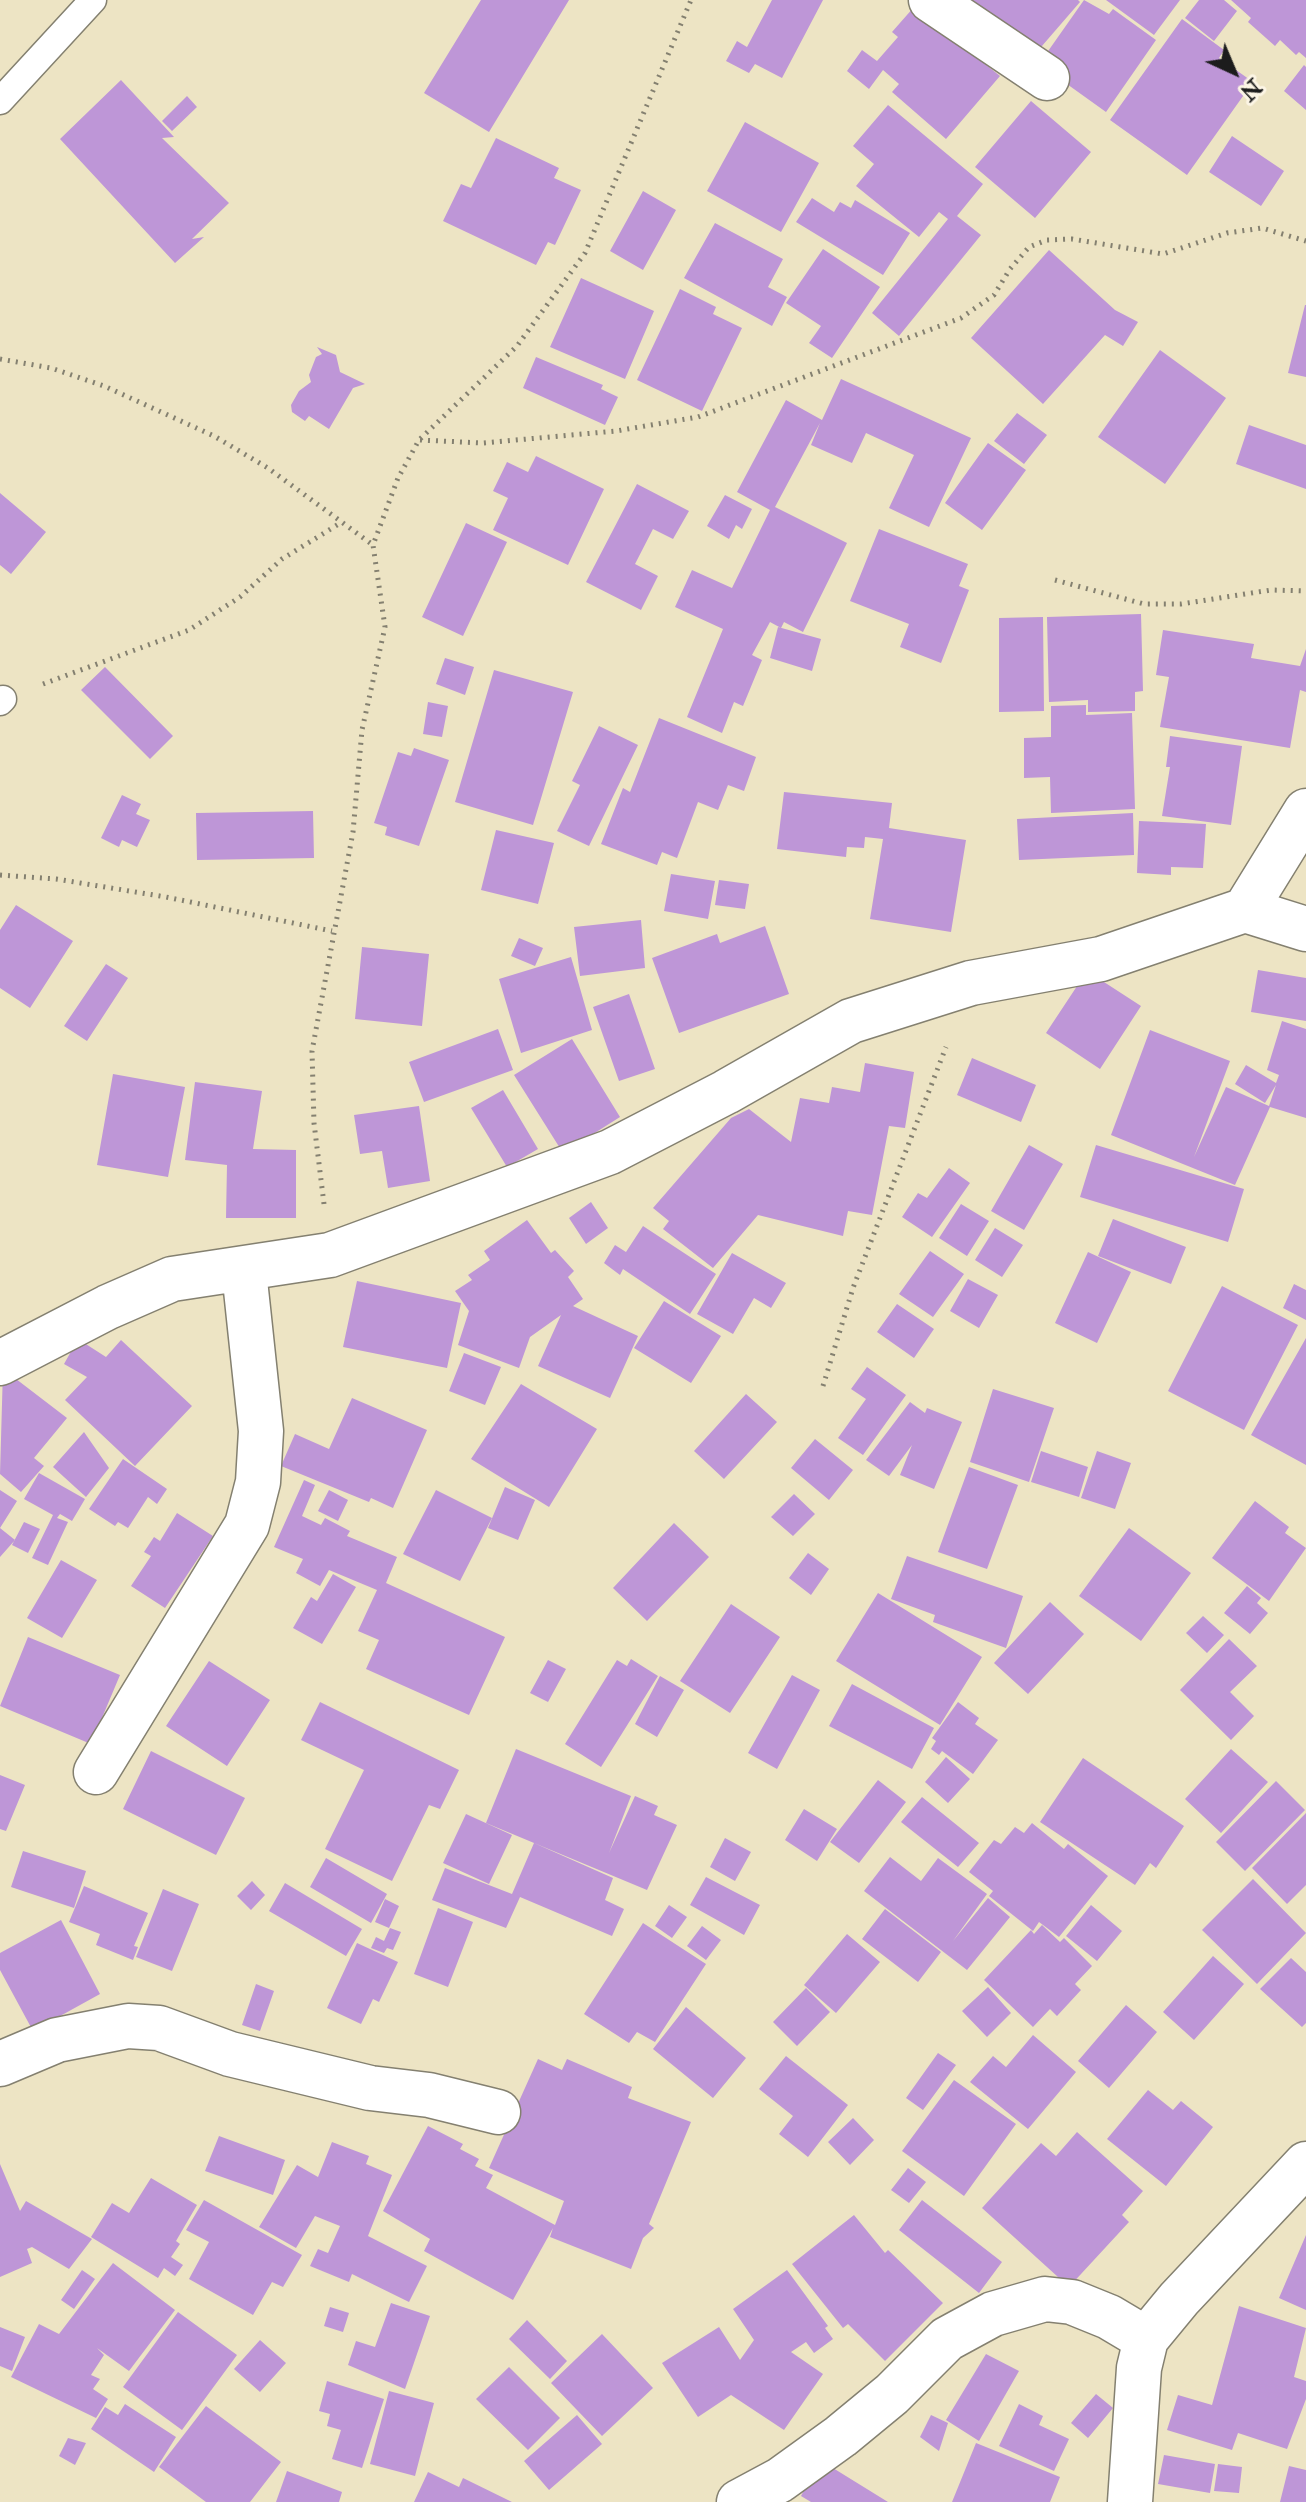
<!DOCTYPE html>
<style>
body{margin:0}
#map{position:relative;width:1306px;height:2502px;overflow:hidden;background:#ede4c4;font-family:"IM FELL Double Pica",serif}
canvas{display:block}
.north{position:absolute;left:1194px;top:32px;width:80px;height:80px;-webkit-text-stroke:6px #fcf5e5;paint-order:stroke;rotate:136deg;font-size:22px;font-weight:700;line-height:32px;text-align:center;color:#1c1c1c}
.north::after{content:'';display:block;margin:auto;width:28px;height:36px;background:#1c1c1c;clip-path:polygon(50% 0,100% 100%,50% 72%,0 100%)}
</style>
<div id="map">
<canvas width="1306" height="2502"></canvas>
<div class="north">N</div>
</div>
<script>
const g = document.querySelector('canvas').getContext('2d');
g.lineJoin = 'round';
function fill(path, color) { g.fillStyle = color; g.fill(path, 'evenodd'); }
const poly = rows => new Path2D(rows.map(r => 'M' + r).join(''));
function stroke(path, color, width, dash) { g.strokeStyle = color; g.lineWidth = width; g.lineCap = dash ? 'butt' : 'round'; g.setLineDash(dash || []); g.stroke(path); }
const building = poly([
 [481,0,569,0,489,132,424,93],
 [772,0,823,0,782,78,755,64,749,73,726,61,737,41,747,47],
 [971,0,1078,0,1080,2,1029,61,966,6],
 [1084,0,1109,14,1113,9,1156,40,1106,112,1039,64],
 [1106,0,1180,0,1154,35],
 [1199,0,1224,0,1237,11,1214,41,1185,18],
 [1231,0,1306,0,1306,58,1299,52,1296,55,1280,40,1275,46,1248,22,1251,18],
 [914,7,1000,76,946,139,892,92,899,84,883,70,869,89,847,71,862,50,877,61,898,37,892,32],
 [1182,19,1224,50,1219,58,1253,82,1187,175,1110,120],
 [1304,65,1306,67,1306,110,1284,91],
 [121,80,174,137,162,138,229,203,192,239,204,237,175,263,60,139],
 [187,96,197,107,172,131,162,121],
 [1031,101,1091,152,1035,218,975,167],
 [888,105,983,184,957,216,981,235,899,336,872,313,948,219,939,212,919,237,856,186,874,164,853,146],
 [745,122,819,163,781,232,707,191],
 [1232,136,1284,171,1261,206,1209,172],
 [496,138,559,168,554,178,581,190,555,245,548,242,536,265,443,221,461,184,471,188],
 [643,191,676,210,643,270,610,251],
 [812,198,834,212,840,202,851,208,855,200,910,233,883,275,796,222],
 [715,223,783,259,768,287,787,297,772,326,684,278],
 [823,249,880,287,832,358,809,343,821,326,786,303],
 [1049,250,1115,310,1138,322,1123,346,1105,335,1043,404,971,338],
 [581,278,654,311,625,379,550,347],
 [680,289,716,307,713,314,742,328,702,411,637,380],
 [1305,305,1306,305,1306,377,1288,373],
 [317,347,336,355,340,372,365,384,353,388,329,429,309,416,305,421,292,412,291,405,299,391,311,382,309,375,316,357,322,354],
 [1160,350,1226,398,1165,484,1098,437],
 [536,357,603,385,601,389,618,397,605,425,523,388],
 [841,379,971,438,929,527,889,508,914,455,866,433,852,463,811,445,820,423,775,507,847,543,803,632,784,622,781,628,770,622,752,655,762,660,743,706,734,702,722,733,687,717,723,629,675,607,692,570,732,588,770,510,737,492,786,400,822,420],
 [1017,413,1047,435,1024,464,994,441],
 [1249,425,1306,445,1306,489,1236,464],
 [988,443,1026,470,982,530,945,503],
 [536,456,604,489,568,565,493,530,508,498,493,491,507,462,528,472],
 [637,484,689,511,673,539,653,529,635,564,658,576,641,610,586,582],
 [0,493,46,532,11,574,0,565],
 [725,495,752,509,742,529,736,525,729,539,707,526],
 [466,523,507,542,463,636,422,617],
 [879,529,968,564,959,586,969,590,941,663,900,647,909,624,850,601],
 [1141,614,1143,691,1135,692,1135,711,1088,712,1088,700,1049,702,1047,617],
 [1043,617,1044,711,999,712,999,618],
 [778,627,821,639,812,671,770,658],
 [1163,630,1254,644,1251,658,1300,666,1306,649,1306,692,1300,690,1290,748,1160,727,1169,677,1156,675],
 [445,658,474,667,465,695,436,684],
 [105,667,173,736,150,759,81,690],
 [494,670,573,692,533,825,455,802],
 [428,702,448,706,442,737,423,734],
 [1086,705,1086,715,1132,713,1135,809,1051,813,1050,777,1024,778,1024,738,1051,737,1051,706],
 [659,718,756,757,744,791,728,785,718,810,698,802,677,858,662,852,657,865,601,844,623,788,630,792],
 [599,726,638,745,589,846,557,831,580,785,572,781],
 [1170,736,1242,746,1231,825,1162,816,1170,767,1166,767],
 [414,748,449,760,419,846,385,835,387,827,374,823,398,752,411,756],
 [784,792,892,803,889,828,966,840,951,932,870,919,883,839,865,837,864,848,847,847,846,857,777,849],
 [122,795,141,804,136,814,150,820,137,847,122,840,119,847,101,838],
 [313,811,314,858,197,860,196,813],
 [1133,813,1134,855,1019,860,1017,819],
 [1139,821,1206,824,1203,868,1171,867,1171,875,1137,873],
 [496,830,554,843,538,904,481,890],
 [671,874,715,881,708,919,664,911],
 [719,880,749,884,745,909,715,905],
 [16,905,73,941,30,1008,0,988,0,930],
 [641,920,645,968,580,976,574,927],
 [765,926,789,994,679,1033,652,958,717,934,720,943],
 [519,938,543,948,535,966,511,956],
 [362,947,429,954,422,1026,355,1019],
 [571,957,592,1030,521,1053,499,979],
 [106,964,128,978,87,1041,64,1026],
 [1258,970,1306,978,1306,1021,1251,1012],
 [1087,971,1141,1006,1100,1069,1046,1033],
 [629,994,655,1069,619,1081,593,1007],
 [1282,1021,1306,1029,1306,1118,1270,1107,1235,1185,1111,1135,1150,1030,1230,1061,1194,1157,1226,1087,1269,1106,1276,1085,1265,1103,1235,1084,1246,1065,1276,1083,1279,1075,1267,1070],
 [498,1029,513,1070,424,1102,409,1062],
 [572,1039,620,1117,563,1153,514,1075],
 [972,1058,1036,1085,1021,1122,957,1095],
 [865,1063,914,1072,905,1128,889,1126,872,1215,848,1211,843,1236,758,1215,713,1268,663,1229,669,1221,653,1208,731,1118,749,1109,791,1142,800,1098,829,1103,832,1087,860,1092],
 [113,1074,185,1087,168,1177,97,1165],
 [195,1082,262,1091,253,1149,296,1150,296,1218,226,1218,227,1165,185,1160],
 [503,1090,538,1149,507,1167,471,1108],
 [419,1106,430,1181,388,1188,382,1151,360,1154,354,1115],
 [1029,1145,1063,1164,1024,1230,991,1211],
 [1096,1145,1244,1189,1228,1242,1080,1197],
 [949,1168,970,1183,932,1237,902,1217,918,1193,927,1198],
 [591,1202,608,1228,586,1244,569,1218],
 [961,1204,989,1221,967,1256,939,1238],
 [1113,1219,1186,1247,1171,1284,1098,1256],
 [527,1220,551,1253,555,1250,574,1271,568,1277,583,1299,573,1306,638,1336,610,1398,538,1366,561,1315,530,1337,519,1368,458,1345,469,1311,455,1291,472,1280,468,1275,490,1260,484,1251],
 [643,1226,716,1274,690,1314,623,1269,620,1275,604,1263,615,1245,626,1252],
 [995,1228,1023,1245,1002,1277,975,1260],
 [930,1251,964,1274,933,1317,899,1294],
 [1088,1252,1131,1272,1097,1343,1055,1323],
 [732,1253,786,1283,771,1308,754,1298,733,1334,697,1314],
 [968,1279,998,1295,979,1328,950,1311],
 [357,1281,461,1303,447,1368,343,1347],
 [1294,1284,1306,1290,1306,1320,1283,1308],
 [1222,1286,1298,1325,1244,1430,1168,1391],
 [664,1301,721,1336,691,1383,634,1348],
 [897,1304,934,1329,914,1358,877,1332],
 [1306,1338,1306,1465,1251,1435],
 [78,1339,106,1357,121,1340,192,1406,135,1466,65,1400,87,1377,64,1364],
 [464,1353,501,1367,485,1405,449,1391],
 [867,1367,906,1395,863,1455,838,1438,866,1399,851,1389],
 [3,1369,67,1418,34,1458,44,1466,21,1492,0,1474],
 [521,1384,597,1429,549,1507,471,1459],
 [993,1389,1054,1408,1029,1482,970,1462],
 [746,1394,777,1422,724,1479,694,1451],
 [352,1398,427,1430,393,1508,371,1498,369,1502,281,1466,295,1434,329,1449],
 [910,1402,925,1413,927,1408,962,1422,934,1489,900,1475,912,1445,889,1476,866,1460],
 [84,1432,109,1468,86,1497,53,1467],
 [815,1439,853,1470,829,1500,791,1468],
 [1041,1451,1088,1467,1079,1497,1031,1482],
 [1097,1451,1131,1463,1115,1509,1081,1498],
 [123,1459,167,1489,157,1504,148,1497,128,1528,118,1522,115,1526,89,1509],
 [969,1467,1018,1485,987,1569,938,1552],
 [39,1473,85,1499,72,1521,60,1514,57,1518,68,1522,48,1565,32,1558,53,1515,24,1499],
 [304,1480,315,1485,302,1516,321,1525,325,1518,350,1531,347,1536,397,1557,386,1583,505,1637,469,1715,366,1669,379,1640,358,1631,377,1590,329,1570,320,1586,296,1573,303,1559,274,1547],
 [505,1487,535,1500,518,1540,488,1528],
 [0,1490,17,1501,0,1528,15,1540,0,1557],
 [329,1490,348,1500,338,1521,318,1511],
 [436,1490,492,1518,460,1581,403,1554],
 [794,1494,815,1514,793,1536,771,1517],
 [1255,1501,1289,1527,1285,1533,1306,1548,1269,1601,1212,1558],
 [177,1513,213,1536,165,1608,131,1586,151,1556,144,1552,154,1537,160,1541],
 [24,1522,40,1529,28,1553,12,1545],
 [674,1523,709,1557,647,1621,613,1588],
 [1129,1528,1191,1573,1141,1641,1079,1596],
 [808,1553,829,1569,811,1595,789,1578],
 [907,1556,1023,1596,1006,1648,933,1622,935,1615,891,1599],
 [61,1560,97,1580,62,1638,27,1618],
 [333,1574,356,1587,322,1644,293,1628,311,1597,317,1601],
 [1247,1586,1261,1598,1257,1603,1268,1613,1250,1634,1224,1613],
 [878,1593,982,1657,940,1725,836,1661],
 [1050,1602,1084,1634,1028,1694,994,1663],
 [731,1604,780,1637,730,1713,680,1681],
 [1203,1616,1224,1635,1207,1653,1186,1633],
 [28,1637,120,1675,91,1744,0,1706],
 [1229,1639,1257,1666,1230,1692,1254,1716,1231,1740,1180,1690],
 [631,1659,658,1676,601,1767,565,1744,617,1660,627,1666],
 [548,1660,566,1669,548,1702,530,1693],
 [209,1661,270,1700,227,1766,166,1726],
 [792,1675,820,1690,777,1769,748,1753],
 [660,1676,684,1690,657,1737,635,1724],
 [852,1684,934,1728,912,1769,829,1726],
 [320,1702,459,1770,440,1809,429,1805,392,1881,325,1849,364,1770,301,1740],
 [958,1702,979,1718,975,1724,998,1740,973,1774,942,1751,939,1755,931,1749,936,1741,932,1738],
 [516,1749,631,1796,609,1853,635,1796,658,1806,654,1815,677,1825,647,1890,486,1823],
 [1231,1749,1268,1782,1221,1833,1185,1799],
 [151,1751,245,1798,216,1855,123,1809],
 [946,1757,970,1779,948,1803,925,1782],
 [1083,1758,1184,1826,1156,1868,1150,1863,1135,1885,1040,1822],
 [0,1775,25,1785,6,1831,0,1829],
 [878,1780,906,1802,859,1863,830,1842],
 [1276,1781,1305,1810,1245,1871,1216,1842],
 [922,1797,979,1843,958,1867,901,1822],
 [804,1809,837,1829,817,1861,785,1840],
 [1306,1813,1306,1885,1287,1904,1252,1868],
 [466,1814,512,1835,489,1884,443,1863],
 [1032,1823,1064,1849,1068,1844,1108,1876,1059,1937,1039,1922,1033,1931,989,1896,993,1891,969,1872,994,1840,1001,1844,1015,1827,1024,1833],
 [725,1838,751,1852,735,1881,710,1867],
 [534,1843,613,1878,605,1900,624,1909,612,1936,520,1897,506,1928,432,1900,445,1868,512,1894],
 [23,1851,86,1871,74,1908,11,1887],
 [890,1857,921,1881,938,1858,987,1894,953,1941,988,1898,1010,1917,967,1970,864,1891],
 [326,1858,387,1894,371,1923,310,1887],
 [706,1877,760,1905,744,1935,690,1905],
 [1253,1879,1306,1933,1257,1984,1202,1930],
 [252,1881,265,1895,251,1910,237,1896],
 [285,1883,362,1929,346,1956,269,1911],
 [84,1886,148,1913,134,1946,138,1947,133,1960,96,1945,100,1934,69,1922],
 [163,1889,199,1904,172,1971,136,1957],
 [385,1899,399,1906,389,1928,375,1922],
 [669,1905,687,1917,672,1938,655,1926],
 [1091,1905,1122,1931,1097,1961,1066,1936],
 [438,1908,473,1922,448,1987,414,1974],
 [885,1909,941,1952,918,1982,862,1939],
 [61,1920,100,1994,33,2031,0,1970,0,1953],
 [643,1923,706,1964,655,2042,637,2032,629,2043,584,2014],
 [1042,1925,1060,1942,1064,1938,1092,1966,1075,1984,1081,1990,1057,2016,1050,2009,1033,2027,984,1980,1031,1930,1034,1934],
 [702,1926,721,1940,706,1960,687,1946],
 [390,1928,401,1932,393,1950,387,1948,384,1953,371,1948,376,1937,384,1941],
 [847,1934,880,1962,836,2013,804,1985],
 [357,1943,398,1962,379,2002,373,1999,361,2024,327,2008],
 [1213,1956,1244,1984,1194,2040,1163,2012],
 [1291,1958,1306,1972,1306,2023,1302,2027,1260,1989],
 [256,1984,274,1991,260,2031,242,2025],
 [988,1987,1011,2013,987,2037,962,2011],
 [806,1988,830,2012,797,2046,773,2022],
 [1126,2005,1157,2032,1109,2088,1078,2061],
 [686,2007,746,2058,713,2098,653,2049],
 [1033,2035,1076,2072,1028,2129,970,2082,993,2056,1006,2067],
 [938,2053,956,2065,923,2110,906,2098],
 [786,2056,848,2105,808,2157,779,2134,793,2116,759,2089],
 [538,2059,562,2070,567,2059,632,2087,628,2098,691,2122,649,2224,654,2228,643,2238,631,2269,550,2237,553,2228,513,2300,424,2251,430,2239,383,2211,428,2126,463,2144,460,2149,479,2159,475,2166,493,2175,486,2188,555,2225,564,2201,489,2168],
 [954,2080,1016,2124,964,2196,902,2151],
 [1148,2090,1173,2110,1181,2101,1213,2127,1166,2186,1107,2139],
 [853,2118,874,2140,850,2165,828,2142],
 [1077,2132,1143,2191,1122,2215,1129,2222,1069,2287,982,2208,1041,2143,1056,2156],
 [219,2136,285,2160,273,2195,205,2171],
 [332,2142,369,2156,366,2164,392,2175,368,2236,427,2266,409,2302,352,2274,349,2282,310,2266,318,2249,328,2253,340,2226,315,2216,296,2248,259,2227,297,2165,318,2177],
 [0,2164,20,2211,26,2201,92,2239,69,2269,32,2247,27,2249,32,2263,0,2277],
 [908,2168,926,2182,909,2203,891,2190],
 [151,2178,197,2205,176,2241,180,2244,171,2257,183,2265,175,2276,164,2268,158,2278,91,2237,112,2203,129,2213],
 [204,2200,302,2255,283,2287,272,2282,253,2315,189,2279,209,2242,186,2230],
 [922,2200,1002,2262,979,2293,899,2230],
 [854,2215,885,2253,888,2250,943,2303,885,2361,848,2324,843,2328,792,2264],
 [1306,2235,1306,2310,1279,2298],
 [113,2263,175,2310,129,2371,97,2348,104,2355,91,2375,100,2379,93,2389,108,2399,96,2418,11,2377,39,2324,59,2334],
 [82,2270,95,2279,74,2309,61,2300],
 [787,2270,828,2326,825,2328,833,2339,814,2353,806,2342,791,2352,823,2374,784,2430,731,2395,698,2417,662,2363,719,2327,740,2360,754,2340,733,2309],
 [391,2303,430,2316,405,2389,348,2365,356,2341,375,2347],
 [1239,2306,1306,2328,1294,2377,1306,2381,1306,2399,1287,2449,1238,2433,1232,2450,1167,2430,1178,2395,1212,2405],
 [330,2307,349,2313,343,2332,324,2326],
 [178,2312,237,2355,182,2430,123,2387],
 [527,2320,567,2361,550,2379,509,2339],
 [0,2327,25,2337,12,2371,0,2366],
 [602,2334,653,2388,602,2436,551,2383],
 [260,2340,286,2363,260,2392,234,2369],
 [986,2354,1019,2371,979,2441,946,2420],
 [509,2367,560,2418,528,2450,476,2399],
 [327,2381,384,2399,362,2468,332,2459,341,2430,327,2426,330,2414,319,2411],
 [389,2391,434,2403,415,2476,370,2464],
 [1096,2394,1113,2408,1088,2438,1071,2423],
 [125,2404,176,2437,154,2472,91,2429,105,2407,118,2415],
 [1019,2404,1043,2416,1039,2425,1069,2439,1054,2471,999,2446],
 [206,2406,281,2462,250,2502,206,2502,159,2467],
 [577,2415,602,2444,549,2490,524,2461],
 [931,2415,948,2423,939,2451,920,2437],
 [68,2438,86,2443,75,2465,59,2456],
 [976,2443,1060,2477,1050,2502,952,2502],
 [1164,2455,1215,2464,1210,2493,1158,2484],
 [820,2460,888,2502,811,2502,801,2496],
 [1218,2464,1242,2467,1239,2493,1214,2491],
 [1289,2466,1306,2470,1306,2502,1280,2502],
 [287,2471,342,2492,339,2502,276,2502],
 [428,2472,459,2487,463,2478,512,2502,414,2502]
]);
const path = poly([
 [0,359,51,368,104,386,214,436,268,468,373,545],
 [420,440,483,443,616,431,698,417,961,318,994,295,1010,269,1029,247,1047,240,1072,239,1163,254,1227,233,1262,228,1306,241],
 [1055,580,1144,604,1181,604,1271,590,1306,591],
 [43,684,189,630,240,597,282,559,342,522],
 [0,875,56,879,166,897,332,931],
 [324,1204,314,1123,312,1051,353,832,362,730,385,627,373,545,398,478,419,440,517,346,585,253,691,0],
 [823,1386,853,1288,946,1047]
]);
const lane = poly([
 [0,101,93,0],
 [0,702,3,699]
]);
const street = poly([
 [931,0,1047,78],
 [1245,910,1306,811],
 [0,1363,108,1307,172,1279,330,1255,610,1152,726,1092,851,1021,971,983,1101,959,1245,910,1306,929],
 [96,1772,247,1525,258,1482,261,1431,244,1271],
 [0,2064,57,2040,128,2026,159,2028,230,2054,370,2088,429,2095,498,2112],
 [739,2502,780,2480,841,2436,892,2394,947,2339,993,2314,1045,2299,1072,2302,1109,2317,1146,2339],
 [1130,2502,1139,2368,1146,2339,1179,2299,1306,2164]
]);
fill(building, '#be96d7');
stroke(lane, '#848070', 29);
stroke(street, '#848070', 47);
stroke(path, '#848070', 5, [2, 6]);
stroke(lane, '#fff', 26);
stroke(street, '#fff', 44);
</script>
